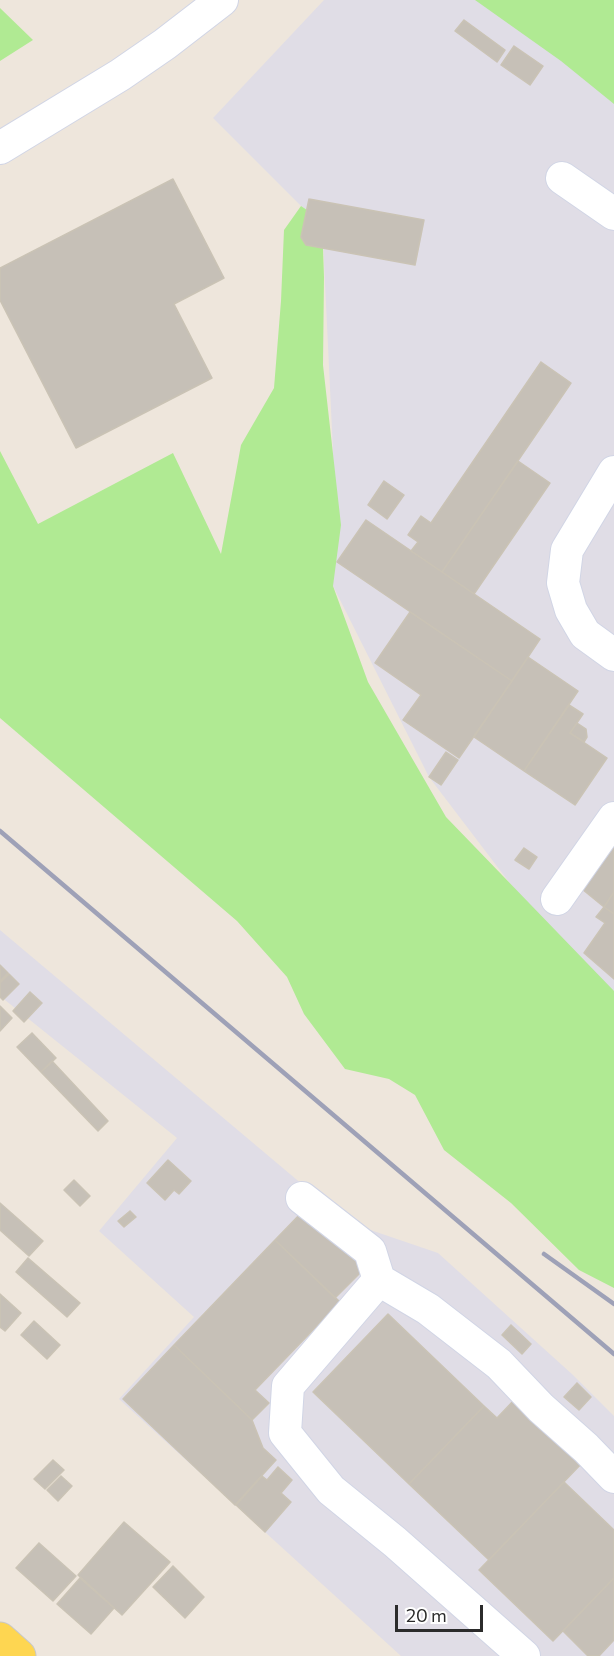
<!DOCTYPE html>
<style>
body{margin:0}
#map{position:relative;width:614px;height:1656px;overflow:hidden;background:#eee6dc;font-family:Commissioner,sans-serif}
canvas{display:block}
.scale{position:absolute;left:395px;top:1605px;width:88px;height:27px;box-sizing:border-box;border:3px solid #2b2b2b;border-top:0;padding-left:8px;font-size:18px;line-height:21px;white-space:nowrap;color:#2b2b2b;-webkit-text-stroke:4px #fff;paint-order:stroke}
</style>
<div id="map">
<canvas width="614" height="1656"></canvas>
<div class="scale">20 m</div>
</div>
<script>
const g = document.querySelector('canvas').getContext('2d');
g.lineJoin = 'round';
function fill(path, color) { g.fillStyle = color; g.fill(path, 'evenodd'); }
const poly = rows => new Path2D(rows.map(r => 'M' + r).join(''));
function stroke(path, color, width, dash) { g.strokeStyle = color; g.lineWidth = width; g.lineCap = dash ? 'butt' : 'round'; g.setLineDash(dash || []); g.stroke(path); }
const industrial = poly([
 [324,0,614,0,614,1020,429,777,333,586,333,451,322,220,301,206,213,118],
 [0,930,347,1222,438,1253,573,1375,614,1416,614,1656,401,1656,119,1399,194,1317,99,1231,177,1138,0,996]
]);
const green = poly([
 [475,0,614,0,614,104,561,61],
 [0,8,33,40,0,61],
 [301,206,322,220,324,277,323,365,341,525,333,586,368,682,446,817,614,991,614,1288,579,1270,511,1203,444,1150,415,1095,389,1079,345,1069,304,1014,287,977,237,921,0,718,0,451,38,524,173,453,221,554,241,445,274,388,281,301,284,230]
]);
const building = poly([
 [464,20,505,50,497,62,455,31,464,20],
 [514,46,543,66,530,85,501,65,514,46],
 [173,179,224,278,174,304,212,378,76,448,0,300,0,268,173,179],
 [309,199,424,220,415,265,306,245,301,237,309,199],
 [541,362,571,383,442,572,411,551,418,542,408,535,421,516,431,523,541,362],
 [518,461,550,483,474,594,442,572,518,461],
 [384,481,404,495,387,519,368,505,384,481],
 [366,520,540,639,512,681,337,562,366,520],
 [410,612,512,681,459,758,403,720,421,695,375,663,410,612],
 [528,657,578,691,524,771,474,737,528,657],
 [569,705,583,714,570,733,607,758,575,805,524,771,569,705],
 [577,723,586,729,587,737,584,742,570,733,577,723],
 [446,752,458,760,441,785,429,777,446,752],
 [614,844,614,892,604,907,582,889,614,844],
 [524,848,537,857,529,869,515,860,524,848],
 [614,892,614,914,604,907,614,892],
 [604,907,614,914,614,979,584,953,605,923,596,917,604,907],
 [0,965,8,973,0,981,0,965],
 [9,974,19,984,3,1000,0,997,0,983,9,974],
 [30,992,42,1003,24,1022,13,1011,30,992],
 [0,1006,12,1018,0,1031,0,1006],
 [32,1033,56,1058,41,1072,17,1047,32,1033],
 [52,1061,108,1121,98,1131,41,1072,52,1061],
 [168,1160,191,1181,179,1194,174,1190,165,1200,147,1183,168,1160],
 [74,1180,90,1196,80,1206,64,1190,74,1180],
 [0,1203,43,1241,29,1256,0,1230,0,1203],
 [304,1210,364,1269,335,1298,275,1240,304,1210],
 [130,1211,136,1217,124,1227,118,1221,130,1211],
 [275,1240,340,1302,255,1390,269,1403,252,1420,174,1345,275,1240],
 [28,1258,80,1303,67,1317,16,1272,28,1258],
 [0,1294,21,1313,5,1331,0,1327,0,1294],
 [388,1314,484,1406,409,1484,313,1392,388,1314],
 [34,1321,60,1345,47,1359,21,1335,34,1321],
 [511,1325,531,1344,522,1354,502,1335,511,1325],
 [174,1345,252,1420,263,1448,276,1460,235,1505,123,1399,174,1345],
 [577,1383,591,1397,579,1410,564,1397,577,1383],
 [516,1398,583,1462,489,1560,409,1484,484,1406,497,1418,516,1398],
 [53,1460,64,1470,45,1489,34,1479,53,1460],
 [278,1467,292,1480,281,1493,291,1502,265,1532,236,1505,262,1476,267,1480,278,1467],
 [61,1476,72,1486,58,1501,47,1490,61,1476],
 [564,1482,614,1530,614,1578,553,1641,479,1570,564,1482],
 [124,1522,170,1562,122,1615,78,1575,124,1522],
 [39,1543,76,1576,53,1601,16,1568,39,1543],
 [173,1566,204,1597,185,1618,153,1587,173,1566],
 [80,1578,114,1608,91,1634,57,1604,80,1578],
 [614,1578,614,1640,599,1656,588,1656,563,1631,614,1578]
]);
const minor = poly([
 [0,148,120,75,165,44,222,0],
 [562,178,614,214],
 [614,472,567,550,563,583,571,610,585,634,614,655],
 [557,899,614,818],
 [302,1198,370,1251,379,1280,428,1309,499,1364,541,1408,586,1448,614,1477],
 [379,1280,288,1386,285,1433,331,1490,395,1542,524,1656]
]);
const major = poly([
 [0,1639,19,1656]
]);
const rail = poly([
 [0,831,614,1354],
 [544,1254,614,1304]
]);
fill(industrial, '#e0dde6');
fill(green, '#b0ea93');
fill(building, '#c6c0b7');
stroke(building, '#cac3b5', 1.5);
stroke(minor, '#d1d5e5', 34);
stroke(major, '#c8c8c8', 35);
stroke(minor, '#fff', 32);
stroke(major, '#fed651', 33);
stroke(rail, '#9ea1b7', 4.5);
</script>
